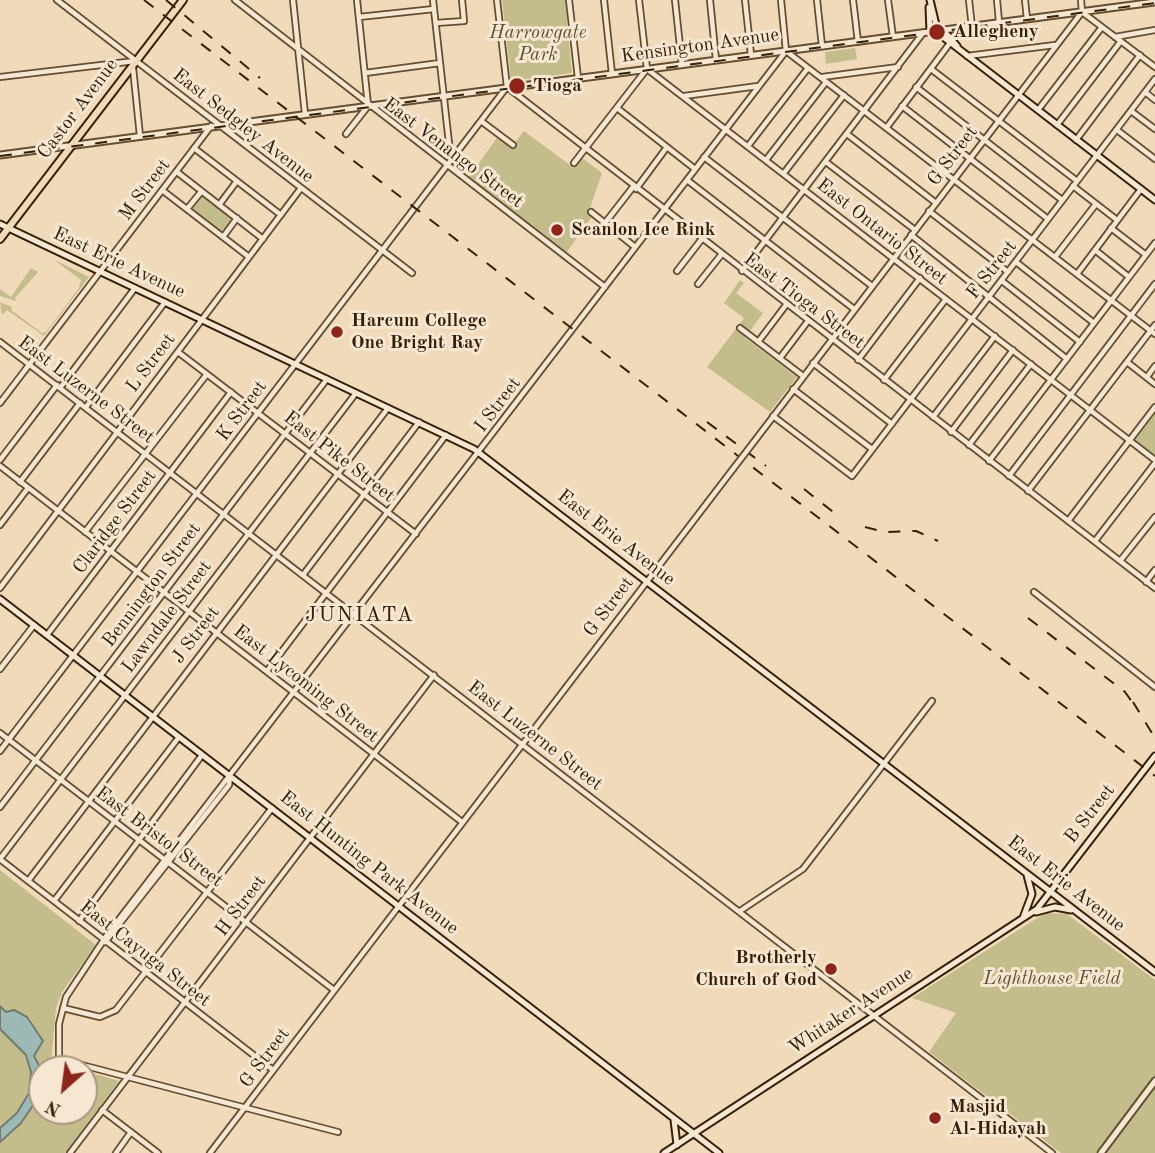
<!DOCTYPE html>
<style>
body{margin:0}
#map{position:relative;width:1155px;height:1153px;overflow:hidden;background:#f1daba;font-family:"Old Standard TT",serif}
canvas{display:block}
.north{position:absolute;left:28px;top:1055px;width:70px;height:70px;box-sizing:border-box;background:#f6e7d2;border:2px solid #a99780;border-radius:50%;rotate:208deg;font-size:19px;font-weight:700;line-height:28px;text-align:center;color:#352005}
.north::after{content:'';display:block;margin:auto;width:24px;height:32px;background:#8f2418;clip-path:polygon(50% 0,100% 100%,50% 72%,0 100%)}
</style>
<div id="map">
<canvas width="1155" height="1153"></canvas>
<div class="north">N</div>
</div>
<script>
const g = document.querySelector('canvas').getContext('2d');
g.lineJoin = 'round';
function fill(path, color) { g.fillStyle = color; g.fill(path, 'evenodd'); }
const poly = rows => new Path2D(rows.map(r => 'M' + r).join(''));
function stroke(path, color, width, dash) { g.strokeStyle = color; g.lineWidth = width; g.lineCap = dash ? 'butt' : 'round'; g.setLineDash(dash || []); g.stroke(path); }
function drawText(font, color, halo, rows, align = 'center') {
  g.font = font + ' "Old Standard TT",serif'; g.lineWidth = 6; g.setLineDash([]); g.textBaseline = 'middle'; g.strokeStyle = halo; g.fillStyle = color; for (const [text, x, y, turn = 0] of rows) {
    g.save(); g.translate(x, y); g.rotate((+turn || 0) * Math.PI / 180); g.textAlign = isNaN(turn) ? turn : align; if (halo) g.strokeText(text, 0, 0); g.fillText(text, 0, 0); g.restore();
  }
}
const green = poly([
 [502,0,565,0,572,73,511,81],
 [855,48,857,59,826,64,825,52],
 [524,131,574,168,582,158,602,173,588,214,591,218,566,253,468,178,497,138,511,148],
 [203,196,230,216,231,223,225,230,218,231,193,211,193,204],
 [53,259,89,277,44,336,7,310,2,315,0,302,12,307,11,310,42,333,46,332,79,288,81,280],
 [31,268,38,272,15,298,16,301,0,296,0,289,11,297],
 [740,280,744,283,736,293,763,313,745,338,797,377,770,412,707,367,744,318,724,303],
 [1155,407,1155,459,1130,440],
 [0,870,96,945,62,992,56,1008,51,1063,75,1069,42,1069,42,1111,84,1111,84,1071,119,1081,65,1153,0,1153],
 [1045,913,1067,914,1155,980,1155,1153,1061,1153,929,1052,956,1013,912,998]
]);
const water = poly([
 [0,1006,6,1012,14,1010,27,1017,43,1041,34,1056,42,1071,36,1101,21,1123,0,1142,0,1128,17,1113,29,1093,31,1072,26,1055,0,1029,0,1006]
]);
const minor = poly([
 [57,0,412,273],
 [235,0,605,287],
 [293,0,305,114],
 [357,0,368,105],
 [433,0,451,161],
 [497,0,507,87,1155,588],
 [569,0,578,78],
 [604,0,612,74],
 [639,0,647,69,1155,460],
 [675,0,682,65],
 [710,0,716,60],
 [745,0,751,55],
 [781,0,786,51,1155,334],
 [817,0,822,46],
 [853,0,858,42],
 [888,0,893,37],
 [969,0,972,27],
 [997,0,999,22],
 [1025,0,1027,19],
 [1081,0,1082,12,1155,67],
 [359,17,434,9],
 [436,23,464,21,462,0],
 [1115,37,1155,30],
 [967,56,1055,45],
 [133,68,140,136],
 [931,69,1077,181],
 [365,73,440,63],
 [0,77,135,61],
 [822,77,898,67],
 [916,87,1062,200],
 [1145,92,1155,100],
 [684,96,758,86],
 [902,106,1048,219],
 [617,108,695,169],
 [1038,110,1102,27],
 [1131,111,1155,129],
 [481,121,513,145],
 [1057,125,1121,41],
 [887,127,950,43],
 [1117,130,1155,159],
 [346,134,368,106],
 [847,134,936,203],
 [1076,140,1140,55],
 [748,146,808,68],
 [194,148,281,215],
 [704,157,872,286],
 [766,160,826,82],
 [826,162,915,230],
 [574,163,646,70],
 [177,172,263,239],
 [784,173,844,95],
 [687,180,854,309],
 [1073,186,1117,220],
 [636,189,667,147],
 [162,190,249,257],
 [219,205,237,181],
 [187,209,201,192],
 [929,211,1008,272],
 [591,212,635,247],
 [605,223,633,187],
 [1111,228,1146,255],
 [911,235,1067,359],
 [223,237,237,218],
 [1095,250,1129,277],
 [1055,257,1096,204],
 [1016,262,1094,323],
 [677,271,701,240],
 [742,271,923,33],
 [1077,274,1141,189],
 [1002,281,1080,342],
 [698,284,721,255],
 [740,328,803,376],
 [0,342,1052,1153],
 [758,342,786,305],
 [178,352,416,534],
 [780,358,808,321],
 [858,360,920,278],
 [1127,362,1155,384],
 [813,363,892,424],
 [1147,377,1155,366],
 [884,380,946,299],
 [60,388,135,288],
 [793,389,872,449],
 [0,403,211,126],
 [86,407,165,302],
 [773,416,852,476,1155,79],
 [933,417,995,336],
 [951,432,1013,350],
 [753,443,1082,12],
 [969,445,1031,364],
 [0,460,57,385],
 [989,461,1155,243],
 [0,466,462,822],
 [1009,476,1155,284],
 [20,482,80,403],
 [1028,491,1155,325],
 [1068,521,1155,407],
 [0,525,28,488],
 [85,532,207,374],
 [1095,541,1155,463],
 [1120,561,1155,517],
 [303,575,419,422],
 [1146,582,1155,570],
 [0,588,301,188],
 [1034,592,1155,687],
 [47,635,231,392],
 [0,669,34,625],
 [267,671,446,435],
 [0,733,334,990],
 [0,751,506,88],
 [0,807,327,379],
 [0,859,356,393],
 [1,860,273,1070],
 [28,881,388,408],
 [54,901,179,737],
 [740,911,803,869,932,701],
 [79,921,202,755],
 [105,942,229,785,230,777],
 [63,1008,100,1017,116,1010,272,808],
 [102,1110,158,1153],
 [338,1132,59,1059,59,1024,66,997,107,935,786,51],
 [70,1153,434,675],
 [116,1153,131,1132],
 [210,1153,733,469]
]);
const tertiary = poly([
 [0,155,1155,2],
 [1101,1153,1155,1081]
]);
const secondary = poly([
 [930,0,938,33,1155,200],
 [929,7,930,32],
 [943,30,957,46],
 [0,224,474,449,1155,972],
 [0,599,719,1153],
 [1036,912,1055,907,1071,910],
 [1023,918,1032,894,1027,875],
 [674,1120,677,1145],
 [664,1153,1037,909,1155,756]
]);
const primary = poly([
 [0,239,183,0]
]);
const rail = poly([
 [144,0,1155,776],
 [166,0,260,78],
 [0,156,1155,3],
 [707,422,766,466],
 [804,489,837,515],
 [865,527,885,532,916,531,938,541],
 [1028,618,1125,692,1137,709],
 [1133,702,1155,738]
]);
const minorBridge = poly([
 [733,469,753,443]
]);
const markers = [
 [937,32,9,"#8f2418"],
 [517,86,9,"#8f2418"],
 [557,230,7,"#8f2418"],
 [337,332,7,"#8f2418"],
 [831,969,7,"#8f2418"],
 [935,1118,7,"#8f2418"]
];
const poiNames = [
 ["Allegheny",953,32],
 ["Tioga",533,86],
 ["Scanlon Ice Rink",571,230],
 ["Harcum College",351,321],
 ["One Bright Ray",351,343],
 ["Brotherly",817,958,"right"],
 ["Church of God",817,980,"right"],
 ["Masjid",949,1107],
 ["Al-Hidayah",949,1129]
];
const parkNames = [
 ["Harrowgate",538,33],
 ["Park",538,55],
 ["Lighthouse Field",1052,979]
];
const streetNames = [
 ["Kensington Avenue",700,46,-8],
 ["Castor Avenue",78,109,-53],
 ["East Sedgley Avenue",243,126,38],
 ["East Venango Street",453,153,37],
 ["G Street",953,156,-53],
 ["M Street",145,190,-53],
 ["East Ontario Street",882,232,38],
 ["East Erie Avenue",119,263,25],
 ["F Street",992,270,-52],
 ["East Tioga Street",804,301,37],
 ["L Street",151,363,-53],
 ["East Luzerne Street",86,390,37],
 ["I Street",498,405,-53],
 ["K Street",242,411,-53],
 ["East Pike Street",339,457,38],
 ["Claridge Street",115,522,-53],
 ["East Erie Avenue",616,538,38],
 ["Bennington Street",152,585,-53],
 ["G Street",609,607,-53],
 ["Lawndale Street",167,617,-53],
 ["J Street",196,635,-53],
 ["East Lycoming Street",306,684,38],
 ["East Luzerne Street",535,736,38],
 ["B Street",1090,814,-52],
 ["East Bristol Street",159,837,37],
 ["East Hunting Park Avenue",369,863,38],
 ["East Erie Avenue",1066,884,38],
 ["H Street",241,906,-53],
 ["East Cayuga Street",145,954,38],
 ["Whitaker Avenue",851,1011,-33],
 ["G Street",265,1058,-53]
];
const neighbourhoodNames = [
 ["JUNIATA",360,615]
];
fill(green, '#c2bd8a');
fill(water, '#9cb9b6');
stroke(water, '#737c6f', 2);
stroke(minor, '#644e32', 8);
stroke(tertiary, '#644e32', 9);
stroke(secondary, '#352005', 9);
stroke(primary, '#352005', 10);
stroke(minor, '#f6e7d2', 4.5);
stroke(tertiary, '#f6e7d2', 5);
stroke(secondary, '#f6e7d2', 5);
stroke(primary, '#f1daba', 6);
stroke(rail, '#352005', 2, [12, 12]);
stroke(minorBridge, '#644e32', 8, []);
stroke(minorBridge, '#f6e7d2', 4.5);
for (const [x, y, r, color] of markers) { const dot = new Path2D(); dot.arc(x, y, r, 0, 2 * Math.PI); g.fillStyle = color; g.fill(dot); stroke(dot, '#f6e7d2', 2.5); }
drawText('bold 19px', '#352005', '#f6e7d2', poiNames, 'left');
drawText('italic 19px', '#5f4f2d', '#f6e7d2', parkNames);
drawText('19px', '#352005', '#f6e7d2', streetNames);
g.letterSpacing = '2px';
drawText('21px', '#352005', '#f6e7d2', neighbourhoodNames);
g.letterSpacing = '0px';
</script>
